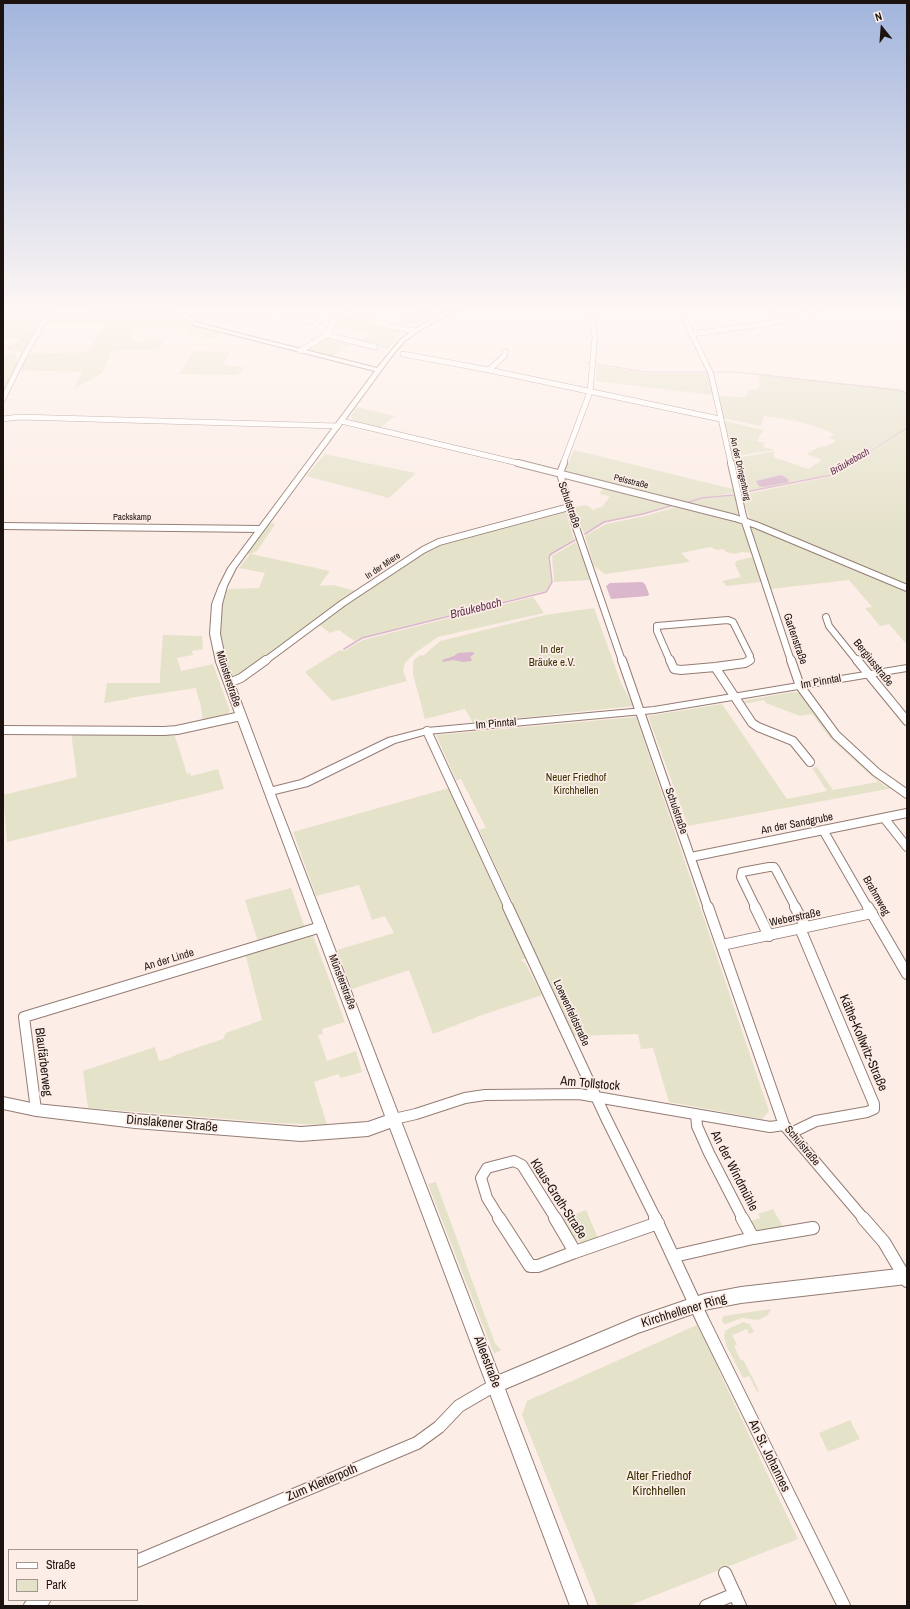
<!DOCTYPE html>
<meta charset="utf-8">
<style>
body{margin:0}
#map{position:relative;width:910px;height:1609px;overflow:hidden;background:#fdede7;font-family:"Archivo Narrow",sans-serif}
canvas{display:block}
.frame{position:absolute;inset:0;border:4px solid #1c1310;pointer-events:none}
.legend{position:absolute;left:8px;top:1549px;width:130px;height:52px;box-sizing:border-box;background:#fdede7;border:1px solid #a39691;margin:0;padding:5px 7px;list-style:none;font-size:12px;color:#1c1310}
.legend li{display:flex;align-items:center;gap:8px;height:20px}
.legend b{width:20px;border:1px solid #a39691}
.north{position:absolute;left:862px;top:8px;width:40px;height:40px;-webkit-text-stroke:3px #fdede7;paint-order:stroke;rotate:343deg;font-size:11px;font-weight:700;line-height:16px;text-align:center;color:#1c1310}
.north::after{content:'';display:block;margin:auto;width:14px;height:18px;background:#1c1310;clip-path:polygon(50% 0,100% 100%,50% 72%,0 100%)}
</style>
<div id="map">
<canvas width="910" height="1609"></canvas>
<div class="frame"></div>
<ul class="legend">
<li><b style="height:5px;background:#fff"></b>Straße</li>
<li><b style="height:11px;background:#e5e2ca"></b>Park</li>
</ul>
<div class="north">N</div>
</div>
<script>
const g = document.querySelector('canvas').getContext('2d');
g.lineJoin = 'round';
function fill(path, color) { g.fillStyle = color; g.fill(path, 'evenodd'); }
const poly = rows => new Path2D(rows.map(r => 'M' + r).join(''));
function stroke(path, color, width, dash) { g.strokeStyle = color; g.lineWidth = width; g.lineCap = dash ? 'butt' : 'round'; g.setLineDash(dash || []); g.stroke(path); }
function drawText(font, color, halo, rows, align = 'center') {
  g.font = font + ' "Archivo Narrow",sans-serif'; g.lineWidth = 3.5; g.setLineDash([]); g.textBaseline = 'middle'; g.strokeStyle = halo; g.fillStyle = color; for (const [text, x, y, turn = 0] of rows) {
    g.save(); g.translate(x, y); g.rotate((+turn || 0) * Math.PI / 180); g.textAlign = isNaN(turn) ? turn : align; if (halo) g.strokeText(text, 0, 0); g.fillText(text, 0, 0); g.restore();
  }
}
const green = poly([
 [3,307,47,307,34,328,41,326,24,352,6,351,23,338,3,339],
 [92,307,171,307,195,324,204,328,201,334,187,335,185,327,136,328,130,341,163,340,160,349,112,351,103,372,96,377,74,388,82,372,20,370,28,354,88,352,104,325,45,325,55,308,63,308,62,313,69,314,66,318,90,318,95,312,89,311],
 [417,308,436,311,442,312,415,325,397,321],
 [212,310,210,327,193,319,185,312],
 [224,310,282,310,222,325],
 [339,312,406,331,400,335,388,349,357,342,369,333,331,327],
 [208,328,225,333,212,339,200,339],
 [327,336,353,343,332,357,304,350],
 [193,351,230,352,223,365,244,367,238,375,179,374],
 [3,353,16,354,17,364,3,393],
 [597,365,646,373,708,373,713,395,596,381],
 [760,375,900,389,907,392,907,584,750,519,742,495,832,476,846,469,896,434,831,474,741,493,732,457,743,457,775,451,773,457,808,469,822,460,807,454,817,448,826,446,836,441,829,437,834,434,817,427,797,421,764,416,761,426,722,418,717,396,747,397,748,390,754,390,759,388],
 [357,407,382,413,395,416,379,429,353,421,351,416],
 [725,421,763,430,757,441,765,443,763,447,775,450,741,455,731,454,723,422],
 [574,450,733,489,734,493,701,498,684,502,564,472],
 [325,454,367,463,416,473,389,498,306,476],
 [604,487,673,505,644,514,604,522,584,533,573,507,587,505,593,510,603,506,610,496,599,494],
 [735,495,739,514,736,515,687,503,702,499],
 [679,506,736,521,742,526,752,553,743,552,734,554,726,552,723,549,717,550,710,547,681,553,690,562,605,574,594,566,585,536,606,524,645,516],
 [565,510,574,539,548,556,551,582,545,591,361,638,354,641,339,630,330,633,318,624,429,549,445,542],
 [269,523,275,524,258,550,251,554,330,571,319,586,333,585,356,591,238,678,232,678,220,638,220,616,224,597,226,591,229,589,259,588,265,573,239,568,250,554,245,554,247,552],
 [749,526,791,541,907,591,907,645,889,624,880,626,865,608,872,607,849,580,770,589],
 [576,542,591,580,554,582,552,556],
 [752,557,754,558,761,582,727,586,722,581,741,577,735,564,736,561],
 [533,597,544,613,438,637,415,653,405,663,403,671,407,681,332,701,305,672,340,650,344,651,363,640],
 [594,608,621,683,633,706,473,723,465,709,425,719,413,674,413,665,414,660,420,655,423,656,440,641,545,615],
 [163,635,202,636,203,649,192,651,193,655,177,658,181,671,213,664,230,711,227,714,203,721,200,701,199,701,196,688,129,698,129,699,104,703,107,683,160,683,160,673],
 [793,692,800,693,873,774,873,776,886,787,890,785,893,788,688,826,648,716,722,704,787,799,827,791,812,768,817,767,833,790,878,782,830,738,812,714,800,716,766,703,764,700,743,704,742,701],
 [636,717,769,1111,762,1119,669,1102,653,1048,641,1049,638,1034,574,1036,479,830,486,828,461,779,456,780,436,735],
 [71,732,174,733,187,774,190,773,191,776,218,769,224,789,7,842,3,795,77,777],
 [449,788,526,958,521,960,525,963,542,995,482,1015,433,1034,409,970,352,989,337,950,394,933,385,916,372,920,359,885,316,896,293,832],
 [291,888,305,928,258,942,245,900],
 [312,933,345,1022,322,1029,323,1034,318,1035,327,1061,356,1051,362,1072,341,1078,338,1074,314,1082,327,1125,278,1123,88,1108,83,1071,155,1047,159,1061,170,1058,178,1054,223,1039,226,1033,262,1020,245,953],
 [436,1182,495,1343,501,1350,494,1354,428,1184],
 [773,1209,785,1230,758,1234,751,1221,760,1218,758,1214],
 [586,1210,598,1238,581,1243,575,1239,562,1219],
 [771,1309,767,1316,758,1320,742,1318,726,1324,724,1324,722,1321,723,1316],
 [743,1322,750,1324,754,1332,749,1334,747,1329,732,1335,737,1345,734,1346,740,1359,744,1361,759,1391,757,1392,749,1376,743,1378,726,1345,724,1335,726,1330],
 [699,1324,717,1363,719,1371,798,1539,628,1606,598,1606,522,1415,527,1401],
 [850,1420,860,1439,828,1452,819,1433]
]);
const water = poly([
 [781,475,788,479,789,482,763,487,759,486,756,481],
 [642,582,645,584,649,594,648,596,611,599,606,586,610,583],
 [473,652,474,654,470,657,472,660,471,661,463,662,453,660,443,662,442,660,454,656,458,653]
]);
const streamFar1 = poly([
 [8,349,37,327,49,307],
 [585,362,589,363],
 [597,364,646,372,707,372],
 [713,372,737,372,897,390,907,393],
 [849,464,907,428]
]);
const stream = poly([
 [741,493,831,475,850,463],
 [685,503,702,498,733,495],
 [585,534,604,522,643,514,674,505],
 [344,649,362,638,546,592,552,582,549,557,551,554,575,540]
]);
const streetFar4 = poly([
 [679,307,711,374,731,464],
 [770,307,777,322],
 [178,310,339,310,389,326,415,331],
 [287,310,317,324,331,336,375,347],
 [692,334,773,323,824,307],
 [300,351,327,335,339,307],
 [403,354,489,370,720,419],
 [489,370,505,355,505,352],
 [3,399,25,354,53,307],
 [3,419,19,417,338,426],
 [341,421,522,464],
 [563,464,590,392,595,336,592,322,586,307]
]);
const streetFar3 = poly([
 [518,463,735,518,756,525,907,588],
 [564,463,560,473,569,507,622,661],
 [731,463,743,516,791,661],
 [3,526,260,529],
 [826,617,829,626,857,661],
 [265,661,343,603,423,550,439,542,569,507],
 [670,661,657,631,657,626,728,620,733,622,750,656,749,661]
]);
const streetFar2 = poly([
 [622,660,708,908],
 [670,660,674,669,681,670,715,667],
 [791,660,800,686,836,735,876,772,907,794],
 [857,660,907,721],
 [715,667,752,723,758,727,793,741,810,762],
 [715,667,745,663,750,660],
 [229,683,241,678,266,660],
 [3,730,164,731,177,730,241,716],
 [427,731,509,908],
 [884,818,907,847],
 [823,830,868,908],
 [691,857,907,813],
 [756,908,741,877,742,872,769,867,774,867,776,870,796,908]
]);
const streetFar1 = poly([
 [508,907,605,1116,656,1219],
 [708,907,784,1125,864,1219],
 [755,907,769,936],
 [868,907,907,974],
 [722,945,872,913],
 [36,1110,24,1017,321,927],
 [696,1115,697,1126,709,1153,743,1219],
 [394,1119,416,1114,465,1098,485,1095,579,1094,770,1127,784,1125],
 [791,1133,816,1121,867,1112,874,1109,874,1104,802,933,804,924,795,907],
 [500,1219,487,1198,481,1178,487,1168,514,1161,522,1165,556,1219]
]);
const street = poly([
 [499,1218,530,1266,538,1266,575,1252],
 [555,1218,575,1252],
 [655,1218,703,1321,844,1606],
 [863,1218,884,1242,907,1281],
 [753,1238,813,1228],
 [575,1252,658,1223],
 [674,1256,753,1238,742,1218],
 [137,1561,417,1443,439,1427,459,1406,495,1385],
 [725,1573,740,1606],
 [30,1606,44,1600],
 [706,1606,735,1594]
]);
const secondary = poly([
 [171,307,178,307,198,323,377,368,400,340,413,330,436,317,458,307,467,307,440,319,417,332,404,342,395,352,236,568,227,586,222,604,220,634,226,662,273,787,301,780,388,738,427,728,654,707,907,665,907,671,654,713,427,734,395,743,308,786,275,794,499,1375,637,1317,704,1294,741,1287,907,1268,907,1284,741,1303,704,1310,638,1333,505,1389,588,1606,570,1606,390,1128,368,1136,301,1141,135,1128,36,1116,3,1109,3,1097,36,1104,135,1114,301,1127,368,1122,385,1116,216,662,210,634,212,604,219,586,228,568,375,371,194,325,171,307]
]);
const farStreetnames = [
 ["An der Dringenburg",740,469,77],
 ["Pelsstraße",631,482,14],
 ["Packskamp",132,518],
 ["In der Miere",383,566,-34]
];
const farWaternames = [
 ["Bräukebach",850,462,-30]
];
const streetNames = [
 ["Schulstraße",569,505,71],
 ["Gartenstraße",795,639,71],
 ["Bergiusstraße",873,663,51],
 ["Münsterstraße",228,679,72],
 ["Im Pinntal",821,682,-10],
 ["Im Pinntal",496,724,-5],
 ["Schulstraße",676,811,71],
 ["An der Sandgrube",797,824,-11],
 ["Brahmweg",876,896,60],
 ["Weberstraße",795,918,-12],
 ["An der Linde",169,960,-17],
 ["Münsterstraße",342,982,69],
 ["Loewenfeldstraße",571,1013,65],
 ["Schulstraße",802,1146,50]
];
const parkNames = [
 ["In der",552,650],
 ["Bräuke e.V.",552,663],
 ["Neuer Friedhof",576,778],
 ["Kirchhellen",576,791]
];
const waterNames = [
 ["Bräukebach",476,609,-14]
];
const nearStreetnames = [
 ["Käthe-Kollwitz-Straße",863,1043,67],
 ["Blaufärberweg",43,1062,83],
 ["Am Tollstock",590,1084,5],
 ["Dinslakener Straße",172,1124,5],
 ["An der Windmühle",734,1171,63],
 ["Klaus-Groth-Straße",558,1199,57],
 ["Kirchhellener Ring",684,1311,-17],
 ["Alleestraße",487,1362,69],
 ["An St. Johannes",769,1456,64],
 ["Zum Kletterpoth",322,1483,-23]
];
const nearParknames = [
 ["Alter Friedhof",659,1477],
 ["Kirchhellen",659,1492]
];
fill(green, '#e5e2ca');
fill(water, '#dab7cd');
stroke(streamFar1, '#dab7cd', 1);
stroke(stream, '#dab7cd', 1.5);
stroke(streetFar4, '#947c73', 6);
stroke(streetFar3, '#947c73', 8);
stroke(streetFar2, '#947c73', 10);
stroke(streetFar1, '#947c73', 12);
stroke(street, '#947c73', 14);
stroke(secondary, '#947c73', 2);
stroke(streetFar4, '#fff', 5);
stroke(streetFar3, '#fff', 6);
stroke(streetFar2, '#fff', 8);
stroke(streetFar1, '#fff', 10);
stroke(street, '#fff', 12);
fill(secondary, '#fff');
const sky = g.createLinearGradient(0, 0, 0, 533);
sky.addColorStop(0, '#a2b5dd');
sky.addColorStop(0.58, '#fef7f4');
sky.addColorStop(1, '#fef7f400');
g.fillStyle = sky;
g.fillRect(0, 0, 910, 533);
drawText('9px', '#1c1310', '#fdede7', farStreetnames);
drawText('italic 10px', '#5f3150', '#fdede7', farWaternames);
drawText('11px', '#1c1310', '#fdede7', streetNames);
drawText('11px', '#3b3506', '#fdede7', parkNames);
drawText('italic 12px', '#5f3150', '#fdede7', waterNames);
drawText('13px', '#1c1310', '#fdede7', nearStreetnames);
drawText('13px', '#3b3506', '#fdede7', nearParknames);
</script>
